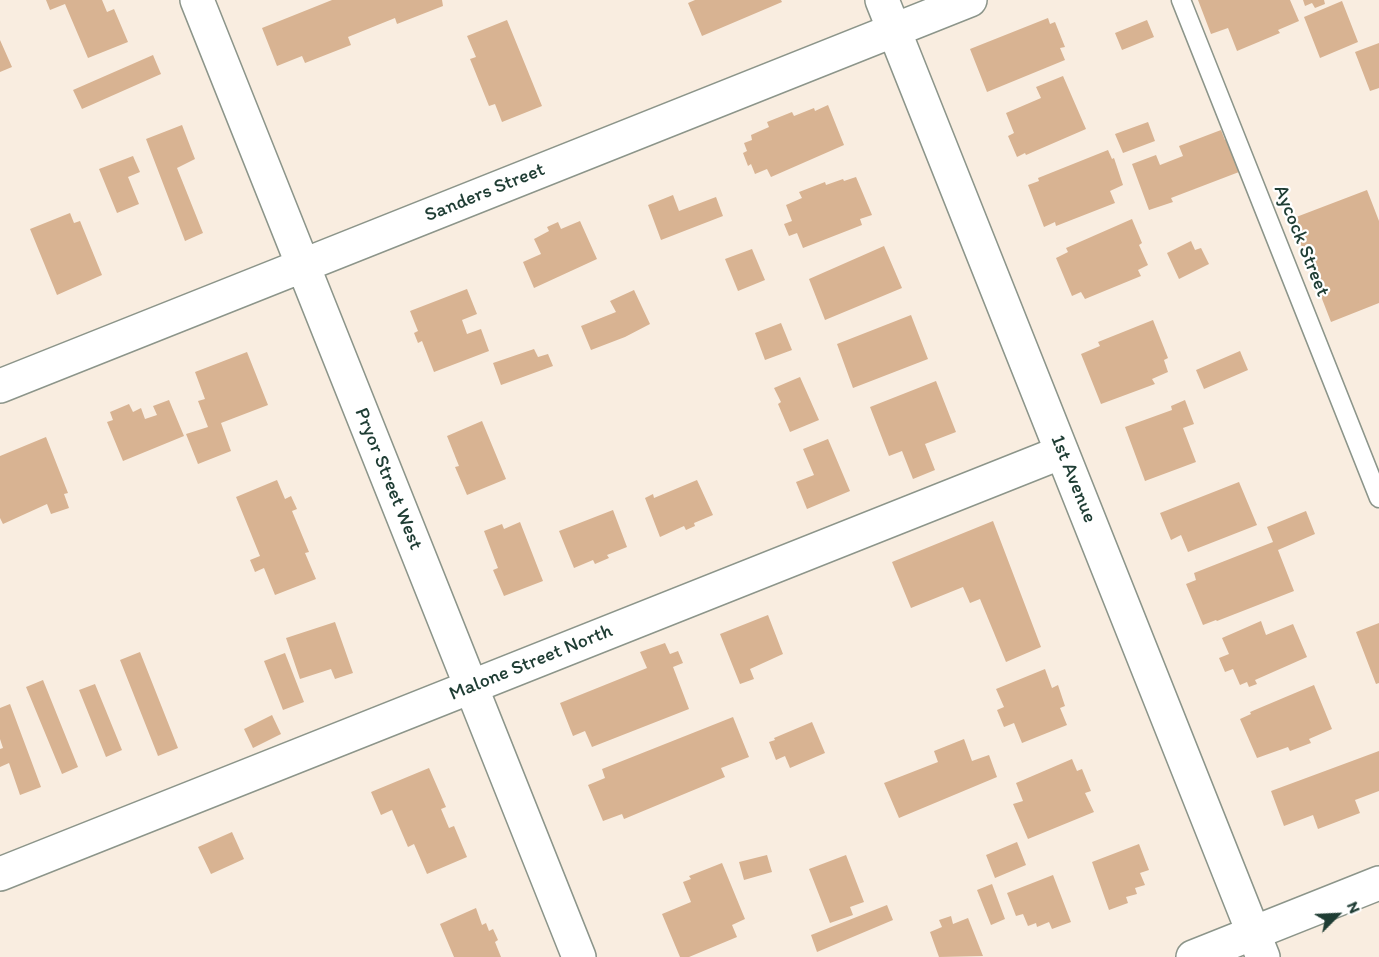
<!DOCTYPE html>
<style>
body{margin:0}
#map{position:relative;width:1379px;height:957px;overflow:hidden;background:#f9ede0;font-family:Itim,sans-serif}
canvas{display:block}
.north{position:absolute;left:1307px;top:885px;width:60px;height:60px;-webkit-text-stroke:4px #fff;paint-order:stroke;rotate:66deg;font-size:16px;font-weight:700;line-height:24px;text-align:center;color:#1f3d34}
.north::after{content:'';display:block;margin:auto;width:21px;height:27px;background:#1f3d34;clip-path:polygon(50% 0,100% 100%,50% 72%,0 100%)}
</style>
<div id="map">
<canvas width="1379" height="957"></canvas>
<div class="north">N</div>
</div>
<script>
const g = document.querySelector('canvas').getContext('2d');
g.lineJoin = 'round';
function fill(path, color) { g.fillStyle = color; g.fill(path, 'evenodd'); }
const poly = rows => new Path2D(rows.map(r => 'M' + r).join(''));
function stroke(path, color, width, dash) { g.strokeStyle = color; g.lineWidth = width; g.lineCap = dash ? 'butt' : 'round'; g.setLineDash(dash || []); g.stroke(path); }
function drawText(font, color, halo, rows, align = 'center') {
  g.font = font + ' Itim,sans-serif'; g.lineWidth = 4.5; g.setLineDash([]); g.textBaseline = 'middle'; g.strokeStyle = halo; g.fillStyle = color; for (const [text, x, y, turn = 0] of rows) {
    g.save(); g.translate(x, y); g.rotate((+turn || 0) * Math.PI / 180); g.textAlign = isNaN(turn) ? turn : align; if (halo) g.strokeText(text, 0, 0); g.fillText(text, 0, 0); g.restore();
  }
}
const building = poly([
 [46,0,102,0,107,12,114,9,128,42,88,58,65,4,50,10],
 [332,0,442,0,443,6,397,24,395,18,348,37,351,45,305,63,302,56,277,66,262,28],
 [695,0,781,0,782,2,702,36,688,3],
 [1198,0,1290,0,1299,21,1278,30,1280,33,1237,51,1228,28,1211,34],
 [1303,0,1324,0,1325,4,1315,8,1312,3,1305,6],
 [1342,1,1358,42,1320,58,1304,17],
 [1048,18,1050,24,1055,22,1065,47,1060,48,1065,60,987,92,970,49],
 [507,20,542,106,502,122,495,104,489,106,470,59,476,57,467,36],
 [1147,20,1154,37,1122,50,1115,33],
 [0,40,12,67,0,72],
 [1379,43,1379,88,1370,91,1355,52],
 [153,55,161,74,82,109,73,90],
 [1063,76,1086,129,1026,155,1025,153,1017,157,1008,136,1014,133,1006,113,1041,98,1036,87],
 [828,105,844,145,771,177,767,169,755,174,751,164,748,166,743,153,747,151,744,143,752,140,751,135,769,127,767,122,792,112,794,116,814,108,815,111],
 [1148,122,1155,141,1123,153,1115,134],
 [182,125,195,159,177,168,203,233,185,241,146,139],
 [1221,130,1225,140,1227,139,1239,172,1171,198,1173,202,1149,210,1132,164,1156,155,1160,165,1183,156,1179,146],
 [1108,150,1112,159,1114,158,1123,185,1110,191,1115,203,1056,226,1055,222,1044,227,1028,185,1039,181,1038,178],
 [133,156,140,172,128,177,139,204,117,213,99,169],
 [856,177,872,215,860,219,862,225,803,248,797,233,789,236,784,224,792,221,786,205,802,198,799,192,825,182,826,185,843,179,844,181],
 [1367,190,1379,221,1379,303,1331,322,1291,219],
 [673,195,679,211,716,197,723,216,661,240,648,205],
 [70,213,74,223,80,221,102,275,57,295,30,229],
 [1132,219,1142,243,1139,245,1148,265,1138,270,1141,276,1085,299,1081,292,1072,296,1056,258,1068,252,1066,248],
 [580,221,597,259,534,288,523,262,541,254,534,239,549,231,547,227,558,222,561,229],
 [1191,241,1195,250,1201,248,1209,264,1179,279,1167,253],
 [884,246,902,288,825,320,809,279],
 [752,249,765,280,738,291,725,259],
 [467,289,477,314,462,320,467,334,481,329,489,351,434,372,422,341,418,343,414,333,418,331,410,311],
 [634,290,650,324,625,337,591,350,581,326,616,312,610,301],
 [911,315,928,359,853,388,837,344],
 [1153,320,1168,358,1164,360,1168,372,1152,379,1155,384,1101,404,1081,354,1100,346,1098,342],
 [781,323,792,350,765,360,755,333],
 [534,349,538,357,548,354,553,366,501,385,493,363],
 [1240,351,1248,370,1204,389,1196,370],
 [247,352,268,405,221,423,231,451,198,464,186,434,208,427,198,401,205,399,195,372],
 [800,377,819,420,790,432,778,404,781,402,774,388],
 [936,381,956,432,925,444,935,470,913,479,902,451,889,456,870,407],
 [169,400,184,436,123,461,107,422,113,420,110,412,129,404,133,412,141,408,145,419,157,415,153,406],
 [1185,400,1194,424,1183,428,1196,462,1145,481,1125,427,1172,410,1171,406],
 [482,421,506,479,467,495,455,467,459,466,447,436],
 [46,437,68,493,64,494,69,508,51,514,47,504,3,524,0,518,0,456],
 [828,439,850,491,807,509,796,482,814,475,803,449],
 [277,480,285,499,291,496,297,509,292,511,309,552,305,553,316,579,275,595,264,568,255,572,250,560,260,556,236,497],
 [697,480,713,515,694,523,695,526,686,530,684,526,660,537,645,498,653,494,654,498],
 [1239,482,1257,525,1188,552,1181,535,1171,540,1160,513],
 [613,510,627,547,607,555,609,558,595,564,593,560,574,568,559,531],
 [1306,511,1315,534,1278,550,1294,591,1217,621,1216,620,1203,625,1186,584,1196,580,1194,573,1273,542,1267,527],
 [993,521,1041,647,1006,662,980,599,970,603,963,587,911,608,892,562],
 [520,522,543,581,504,596,493,570,498,568,484,531,502,524,504,529],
 [768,615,783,654,750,669,754,679,740,684,720,634],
 [1261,621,1266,635,1293,624,1307,657,1255,680,1257,684,1249,687,1247,682,1240,685,1233,669,1225,672,1219,658,1229,654,1222,638],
 [335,622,353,673,335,679,331,669,300,679,286,638],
 [1379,623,1379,683,1376,684,1356,632],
 [665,643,670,654,678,651,683,663,673,667,689,709,592,747,585,731,573,736,560,703,647,668,640,652],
 [140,652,178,748,158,756,120,660],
 [285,653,304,702,283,710,264,661],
 [1045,669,1052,688,1058,685,1065,706,1060,708,1067,725,1022,743,1014,723,1004,727,997,710,1004,707,996,689],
 [43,680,78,767,62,774,26,687],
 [95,684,122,750,106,757,79,690],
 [1314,685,1332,729,1309,739,1311,743,1290,751,1288,747,1257,758,1240,719,1251,714,1250,712],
 [10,704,41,787,20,795,9,763,0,767,0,749,3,748,0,739,0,708],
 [272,715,281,734,253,748,244,729],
 [733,717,749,757,721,768,725,777,624,819,622,814,603,821,588,785,605,778,602,769],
 [812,722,825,753,790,768,785,756,776,760,769,742,775,740,774,738],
 [964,739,972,761,989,755,997,777,899,818,884,783,938,762,934,751],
 [1379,751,1379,791,1355,800,1360,813,1318,829,1313,815,1284,826,1271,791],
 [1072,759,1077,771,1082,769,1091,791,1085,793,1094,812,1028,839,1013,804,1023,801,1016,783],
 [429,768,446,807,441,809,449,828,454,826,467,857,427,874,414,844,408,847,392,810,381,815,371,792],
 [232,832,244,859,211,874,198,847],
 [1017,842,1026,865,995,878,986,855],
 [1139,844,1149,870,1140,873,1145,885,1135,888,1137,894,1126,897,1128,903,1109,910,1092,862],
 [767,855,772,872,744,880,739,862],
 [846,855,864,902,850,907,853,915,830,923,809,869],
 [722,863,745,919,732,925,737,937,689,957,680,957,662,914,691,902,683,882,691,879,689,876],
 [1053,875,1071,922,1052,929,1049,922,1037,927,1036,923,1028,926,1023,914,1016,916,1007,893],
 [992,884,1005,919,991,925,977,890],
 [887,905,893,920,817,952,811,935],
 [476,908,482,925,486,923,489,931,493,929,498,940,495,942,501,957,454,957,440,924],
 [951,916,953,924,968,918,983,956,939,957,930,932,942,927,939,920]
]);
const lane = poly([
 [1181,0,1379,498]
]);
const street = poly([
 [197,0,579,957],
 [882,0,1263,957],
 [0,386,970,0],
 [0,874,1062,452],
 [1193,957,1379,883]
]);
const streetNames = [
 ["Sanders Street",485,193,-22],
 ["Aycock Street",1301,241,68],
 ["Pryor Street West",388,479,68],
 ["1st Avenue",1073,479,68],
 ["Malone Street North",531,663,-22]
];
fill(building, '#d8b392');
stroke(lane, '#8c958a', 21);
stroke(street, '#8c958a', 36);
stroke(lane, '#fff', 18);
stroke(street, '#fff', 33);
drawText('20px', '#1f3d34', '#fff', streetNames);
</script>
